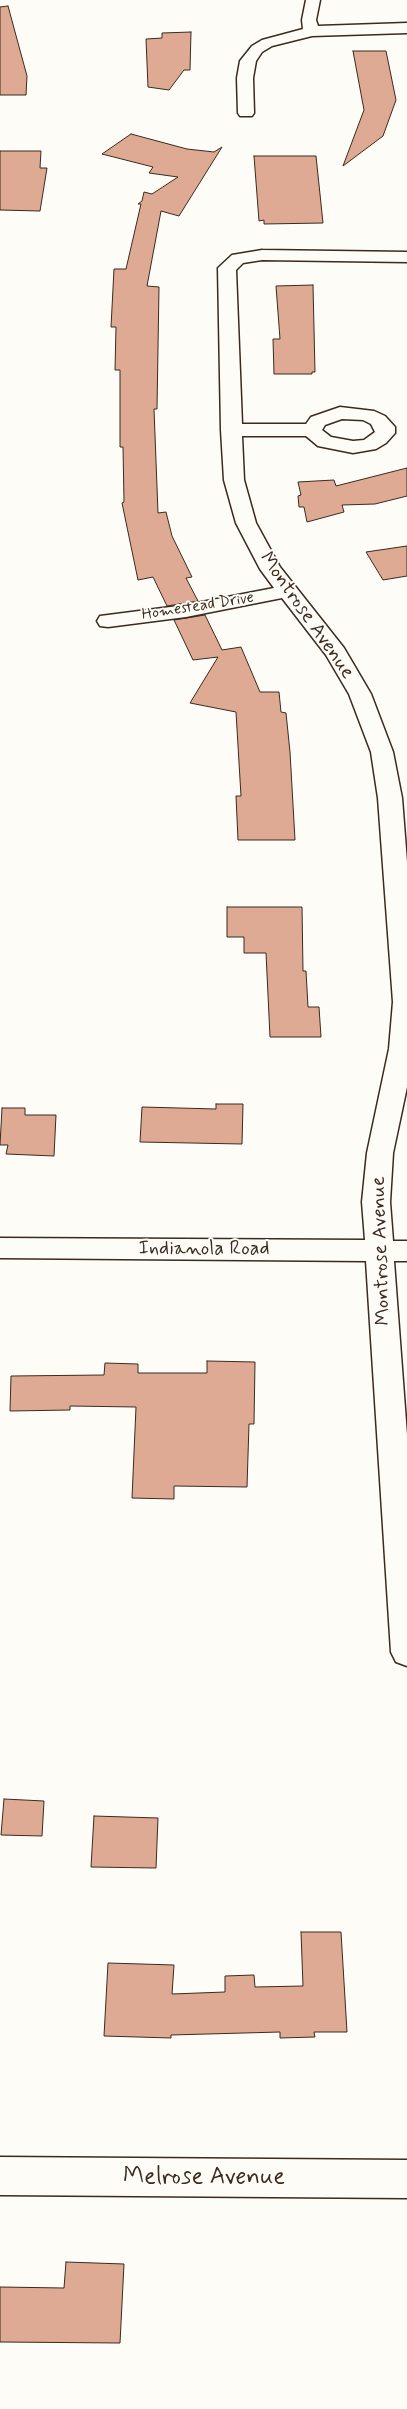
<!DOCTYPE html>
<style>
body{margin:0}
canvas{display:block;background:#fdfcf7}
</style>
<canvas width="407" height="2409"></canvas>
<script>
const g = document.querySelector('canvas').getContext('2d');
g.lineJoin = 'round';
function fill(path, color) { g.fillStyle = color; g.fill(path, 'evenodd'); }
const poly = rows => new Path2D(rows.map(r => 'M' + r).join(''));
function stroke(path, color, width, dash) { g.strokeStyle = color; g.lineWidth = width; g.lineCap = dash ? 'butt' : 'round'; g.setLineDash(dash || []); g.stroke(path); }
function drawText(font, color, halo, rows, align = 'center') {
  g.font = font + ' Mynerve,sans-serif'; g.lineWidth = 4; g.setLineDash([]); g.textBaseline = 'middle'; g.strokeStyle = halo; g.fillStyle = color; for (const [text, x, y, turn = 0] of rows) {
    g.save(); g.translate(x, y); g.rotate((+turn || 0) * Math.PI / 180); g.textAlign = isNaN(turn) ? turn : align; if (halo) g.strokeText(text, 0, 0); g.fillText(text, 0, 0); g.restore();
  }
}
const building = poly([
 [8,6,27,76,26,95,0,95,0,7,8,6],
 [191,32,190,70,184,70,169,90,148,87,146,39,162,38,162,33,191,32],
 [353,51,386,51,396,100,383,136,343,166,364,110,353,51],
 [131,134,187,149,214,152,222,147,179,216,161,211,147,286,159,287,157,409,154,409,158,513,166,512,172,536,192,577,186,578,198,601,167,606,153,577,138,580,122,503,124,502,123,447,120,447,120,370,115,370,116,327,111,327,114,269,126,269,141,204,138,204,142,201,144,192,152,194,178,177,149,173,153,167,102,154,131,134],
 [0,151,41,151,40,168,47,168,40,211,0,210,0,151],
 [254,156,316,156,323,223,264,224,264,220,259,221,254,156],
 [313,285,315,372,312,372,312,374,274,374,273,339,280,339,276,286,313,285],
 [407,468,407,496,375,504,342,505,344,512,307,522,304,507,299,507,298,496,301,495,298,482,334,480,336,486,407,468],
 [407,546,407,576,383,580,366,552,407,546],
 [205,615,222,650,241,647,260,692,279,692,281,712,286,713,290,752,295,840,238,840,236,796,241,796,236,712,190,703,218,657,193,660,174,620,205,615],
 [227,907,302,907,303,971,306,971,308,1007,319,1007,321,1037,270,1037,266,953,244,953,244,937,227,937,227,907],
 [216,1104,243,1104,242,1144,140,1142,142,1107,216,1109,216,1104],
 [2,1108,25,1108,25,1115,56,1115,54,1156,6,1154,8,1145,0,1145,2,1108],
 [207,1361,255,1362,254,1424,249,1424,247,1487,174,1486,174,1499,132,1498,136,1407,70,1406,70,1410,10,1411,11,1376,104,1375,105,1363,138,1364,138,1373,207,1373,207,1361],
 [4,1799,44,1801,42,1836,1,1835,4,1799],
 [94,1816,158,1818,156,1868,91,1867,94,1816],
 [301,1932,341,1932,347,2032,314,2032,315,2037,280,2038,280,2032,171,2035,171,2038,104,2036,108,1963,174,1965,172,1994,225,1992,225,1976,254,1975,255,1987,303,1986,301,1932],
 [66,2262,124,2264,120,2343,0,2342,0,2287,64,2288,66,2262]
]);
const minor = poly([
 [306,0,320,0,316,20,318,26,407,23,407,33,312,36,272,46,262,52,256,61,253,78,254,113,252,116,240,116,238,113,237,78,240,61,252,46,262,40,303,29,302,20,306,0],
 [262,250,407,252,407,262,262,260,243,263,236,270,242,424,306,424,311,417,340,407,374,411,385,416,395,427,395,433,386,443,376,449,353,453,318,446,306,436,242,436,244,480,256,523,280,567,344,648,371,694,393,752,402,798,407,862,407,1087,393,1153,390,1202,393,1241,407,1241,407,1261,394,1261,407,1435,407,1666,396,1662,391,1652,366,1261,0,1258,0,1238,365,1240,362,1202,367,1153,389,1049,393,1002,378,798,371,752,349,694,326,655,282,598,186,617,108,627,100,626,97,621,100,616,108,615,186,605,274,588,260,569,236,523,224,480,221,430,218,268,232,255,262,250],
 [342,419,363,420,371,424,375,432,364,440,353,441,331,437,322,430,325,425,342,419],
 [0,2157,407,2160,407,2198,0,2195,0,2157]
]);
const farStreetnames = [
 ["Homestead Drive",198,607,-9]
];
const streetNames = [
 ["Montrose Avenue",306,616,55],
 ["Indianola Road",204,1250],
 ["Montrose Avenue",382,1251,-92]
];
const nearStreetnames = [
 ["Melrose Avenue",204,2178]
];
fill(building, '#deaa93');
stroke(building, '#3b2a1e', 1);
stroke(minor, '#3b2a1e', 3);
fill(minor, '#fdfcf7');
drawText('16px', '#3b2a1e', '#fdfcf7', farStreetnames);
drawText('20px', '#3b2a1e', '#fdfcf7', streetNames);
drawText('24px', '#3b2a1e', '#fdfcf7', nearStreetnames);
</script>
